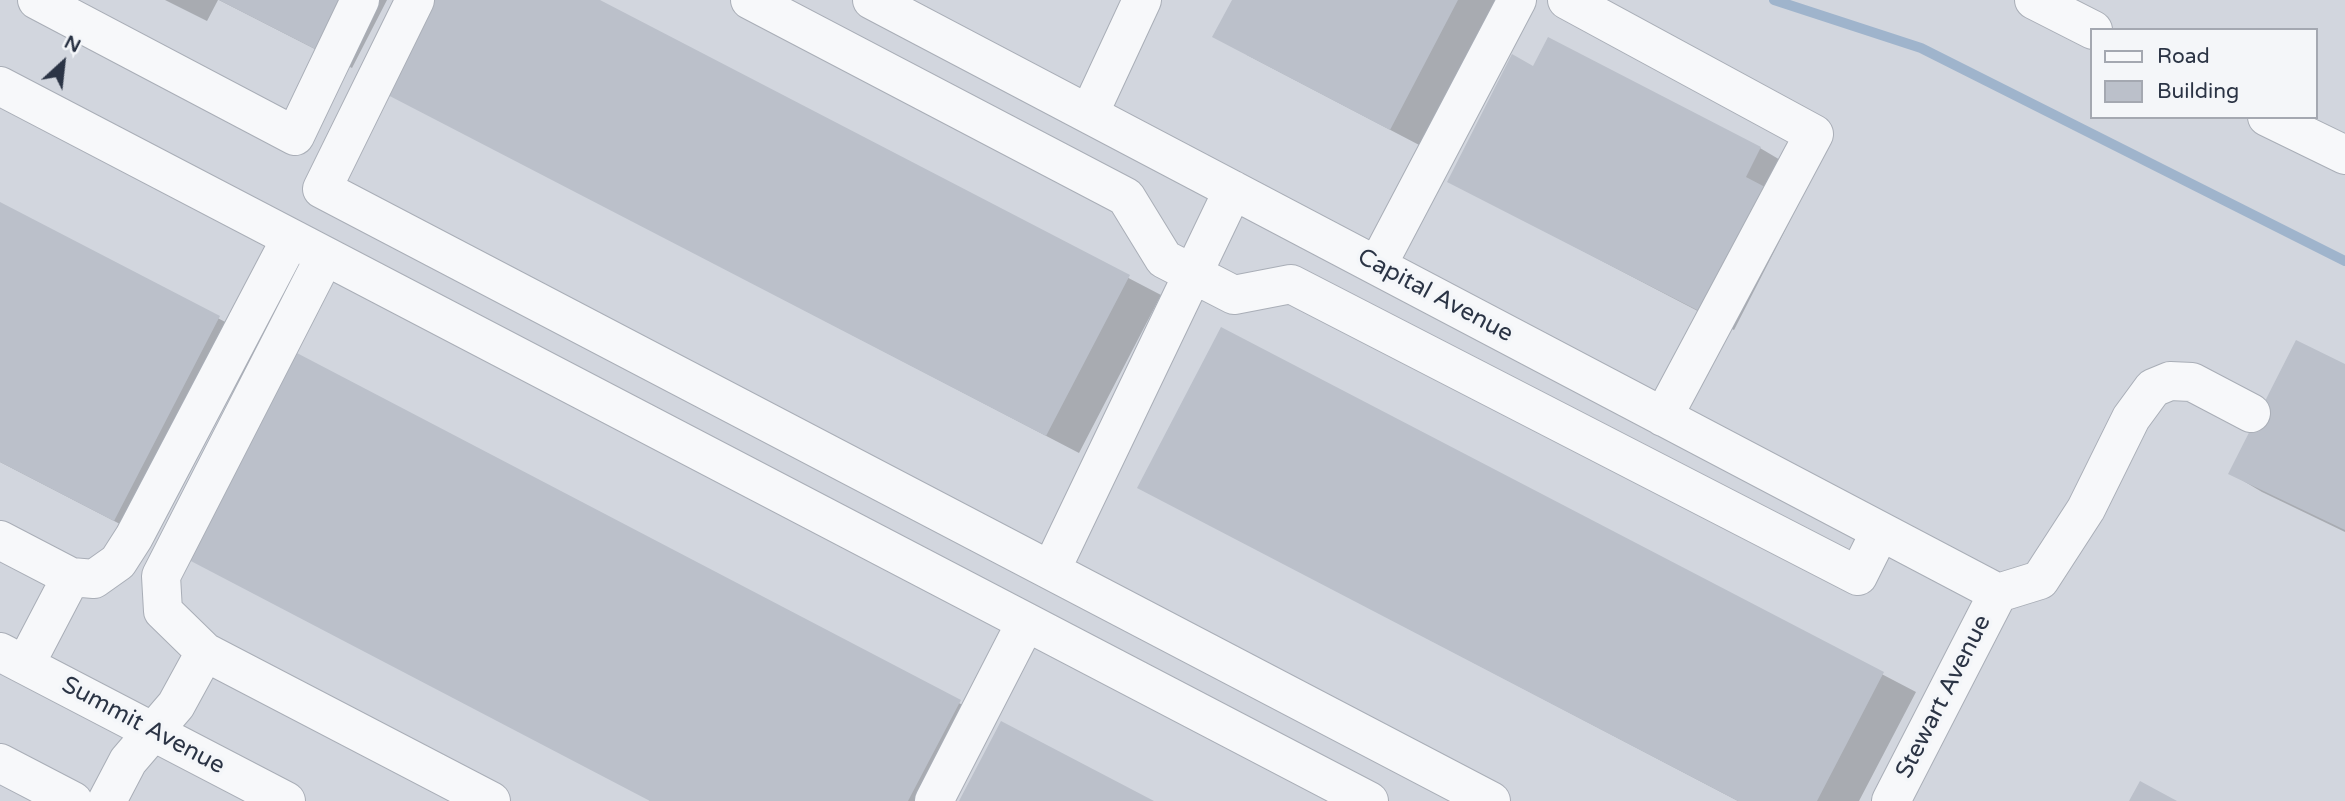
<!DOCTYPE html>
<style>
body{margin:0}
#map{position:relative;width:2345px;height:801px;overflow:hidden;background:#e4e7ec;font-family:"Varela Round",sans-serif}
canvas{display:block}
.legend{position:absolute;left:2090px;top:28px;width:228px;height:91px;box-sizing:border-box;background:#f4f6f9;border:2px solid #a4a8b1;margin:0;padding:9px 12px;list-style:none;font-size:21px;color:#2b3445}
.legend li{display:flex;align-items:center;gap:14px;height:35px}
.legend b{width:35px;border:2px solid #a4a8b1}
.north{position:absolute;left:28px;top:28px;width:70px;height:70px;-webkit-text-stroke:5px #f4f6f9;paint-order:stroke;rotate:27deg;font-size:19px;font-weight:700;line-height:28px;text-align:center;color:#2b3445}
.north::after{content:'';display:block;margin:auto;width:24px;height:32px;background:#2b3445;clip-path:polygon(50% 0,100% 100%,50% 72%,0 100%)}
</style>
<div id="map">
<canvas width="2345" height="801"></canvas>
<ul class="legend">
<li><b style="height:9px;background:#f7f8fa"></b>Road</li>
<li><b style="height:19px;background:#bbc0ca"></b>Building</li>
</ul>
<div class="north">N</div>
</div>
<script>
const g = document.querySelector('canvas').getContext('2d');
g.lineJoin = 'round';
function fill(path, color) { g.fillStyle = color; g.fill(path, 'evenodd'); }
const poly = rows => new Path2D(rows.map(r => 'M' + r).join(''));
function stroke(path, color, width, dash) { g.strokeStyle = color; g.lineWidth = width; g.lineCap = dash ? 'butt' : 'round'; g.setLineDash(dash || []); g.stroke(path); }
function drawText(font, color, halo, rows, align = 'center') {
  g.font = font + ' "Varela Round",sans-serif'; g.lineWidth = 7; g.setLineDash([]); g.textBaseline = 'middle'; g.strokeStyle = halo; g.fillStyle = color; for (const [text, x, y, turn = 0] of rows) {
    g.save(); g.translate(x, y); g.rotate((+turn || 0) * Math.PI / 180); g.textAlign = isNaN(turn) ? turn : align; if (halo) g.strokeText(text, 0, 0); g.fillText(text, 0, 0); g.restore();
  }
}
const built = poly([
 [0,0,2345,0,2345,801,0,801],
 [2091,30,2315,30,2315,117,2091,117]
]);
const shadow = poly([
 [165,0,218,0,207,21],
 [219,0,387,0,352,68],
 [596,0,1161,295,1079,453,384,91],
 [1234,0,1494,0,1498,3,1423,147,1247,55],
 [1534,68,1760,148,1792,167,1797,207,1734,330,1449,181],
 [0,204,252,336,147,538,0,462],
 [1222,329,1916,692,1859,801,1738,801,1140,488],
 [296,355,993,721,950,801,650,801],
 [2345,366,2345,532,2262,492,2230,473]
]);
const stream = poly([
 [1774,0,1921,48,2345,261]
]);
const building = poly([
 [219,0,345,0,319,51],
 [430,0,600,0,1130,275,1046,436,382,92],
 [1232,0,1458,0,1390,130,1212,37],
 [1548,37,1761,147,1746,177,1765,187,1701,312,1447,182,1512,54,1533,66],
 [0,202,220,316,114,521,0,462],
 [1221,327,1884,672,1817,801,1738,801,1137,488],
 [2296,340,2345,364,2345,530,2228,474],
 [295,352,961,700,908,801,650,801,187,559],
 [1001,721,1154,801,959,801],
 [2140,781,2177,801,2129,801]
]);
const minor = poly([
 [37,0,295,136,360,0],
 [415,0,322,189,1491,801],
 [750,0,1126,197,1164,259,1234,295,1291,284,1858,576,1880,532],
 [872,0,1998,593],
 [1567,0,1814,134,1663,417],
 [2034,0,2093,30],
 [0,86,291,238,134,537,118,562,94,579,71,577,0,540],
 [1089,114,1142,0],
 [2267,117,2345,155],
 [291,238,1369,801],
 [1377,266,1517,0],
 [1051,570,1233,190],
 [1998,593,2040,580,2086,509,2131,418,2153,388,2170,381,2192,382,2251,413],
 [0,652,286,801],
 [205,652,163,611,161,576,325,256],
 [25,665,71,577],
 [0,763,73,801],
 [107,801,128,761,176,705,205,652,491,801],
 [934,801,1026,622],
 [1891,801,1998,593]
]);
const streetNames = [
 ["Capital Avenue",1435,296,28],
 ["Stewart Avenue",1944,697,-63],
 ["Summit Avenue",143,726,28]
];
fill(built, '#d2d6de');
fill(shadow, '#0003');
stroke(stream, '#9fb4cc', 10);
fill(building, '#bbc0ca');
stroke(minor, '#a9aeb7', 40);
stroke(minor, '#f7f8fa', 38);
drawText('24px', '#2b3445', '#f4f6f9', streetNames);
</script>
